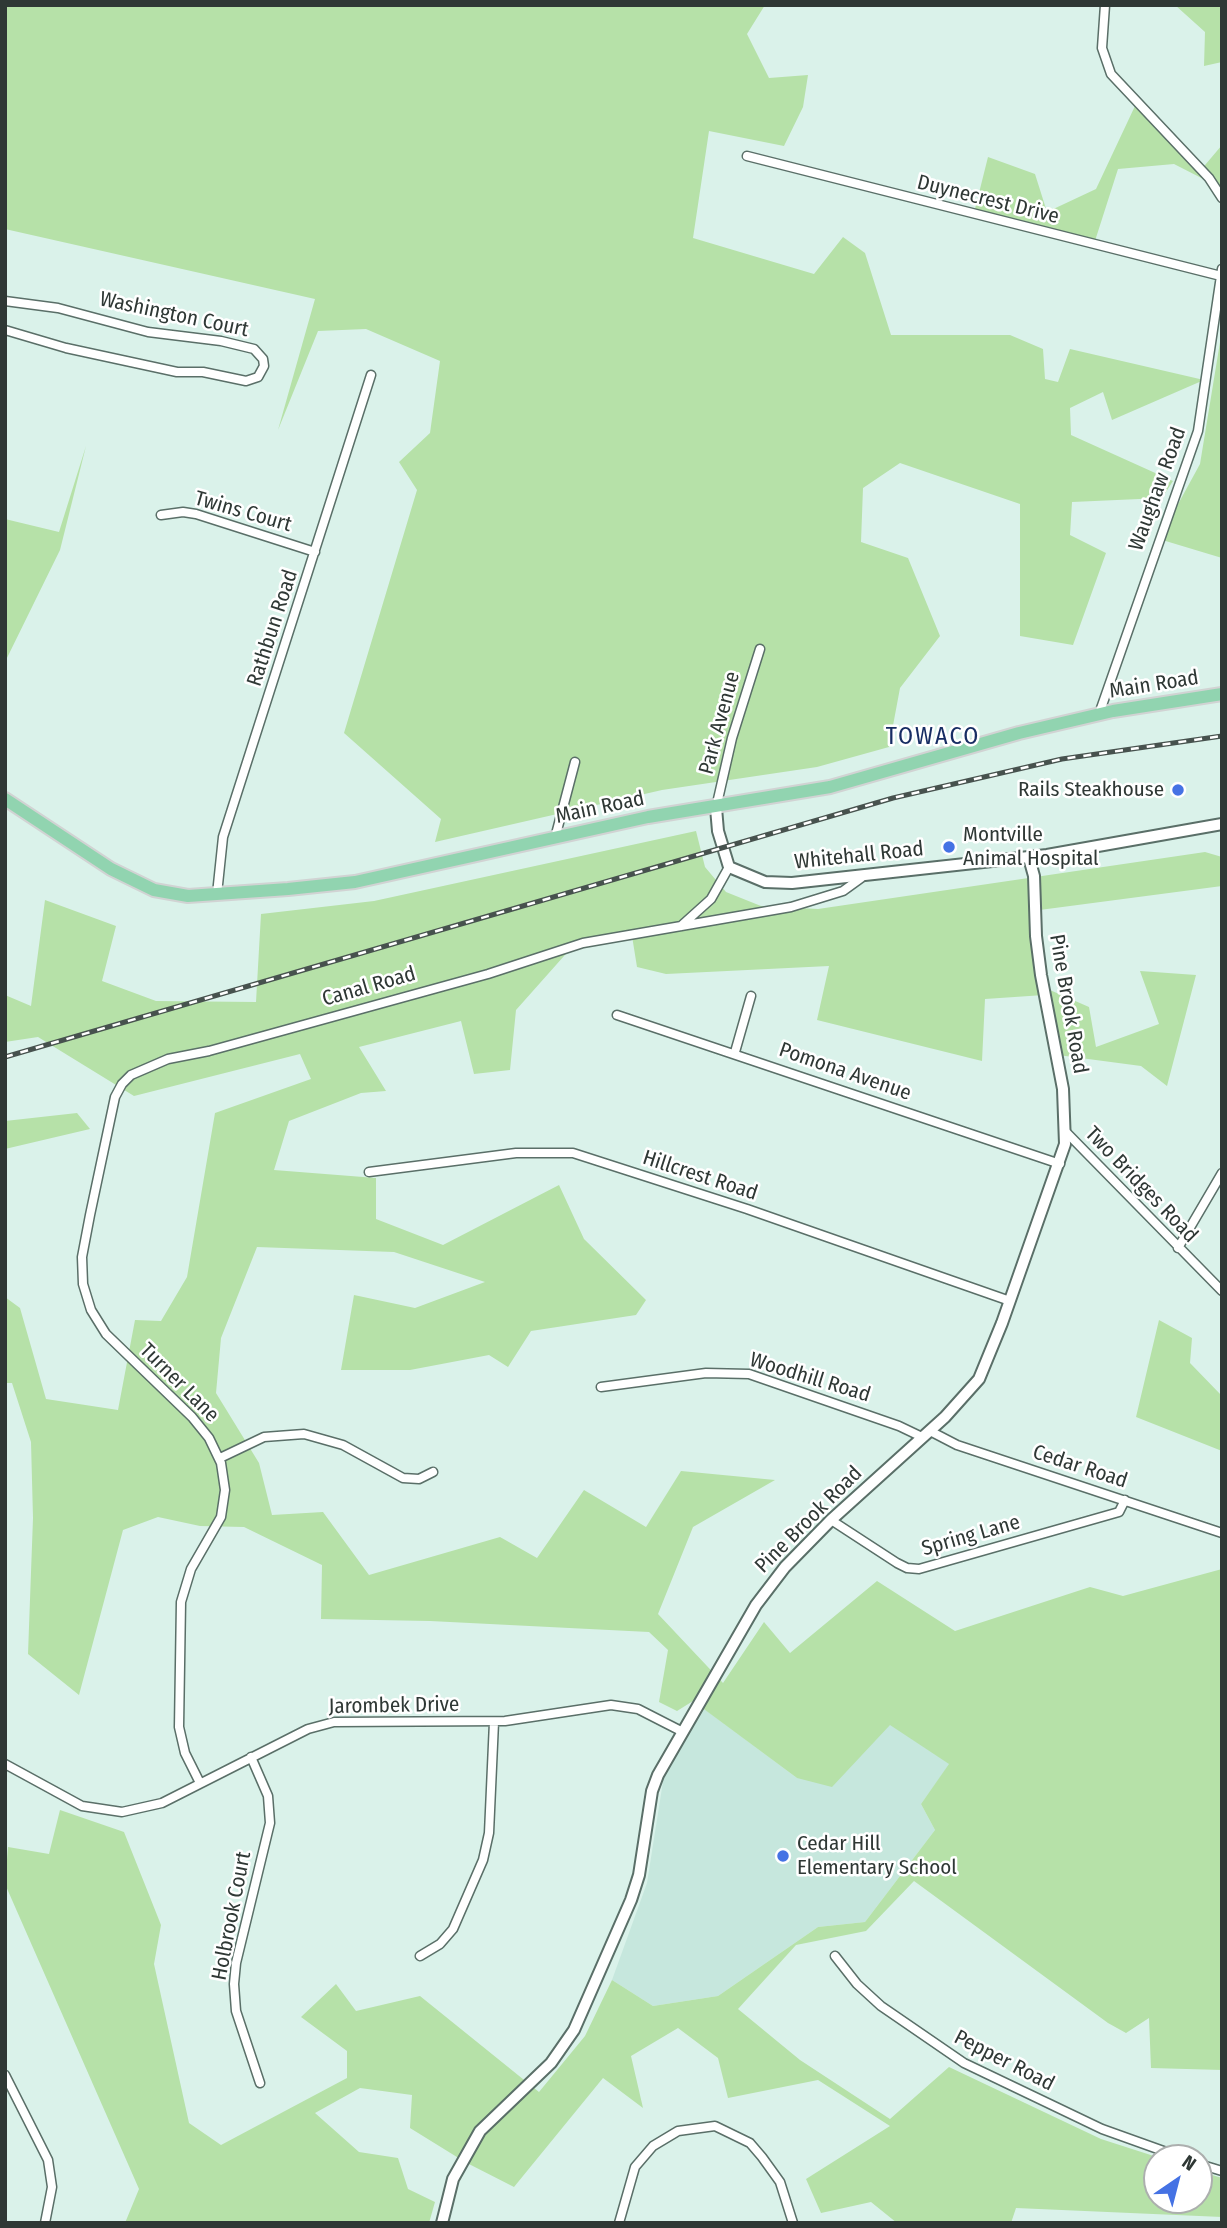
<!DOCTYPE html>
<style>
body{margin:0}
#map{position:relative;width:1227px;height:2228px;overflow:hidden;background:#daf2ea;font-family:"Fira Sans Condensed",sans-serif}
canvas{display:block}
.frame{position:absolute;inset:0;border:7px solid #2f3835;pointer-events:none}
.north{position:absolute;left:1143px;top:2144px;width:70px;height:70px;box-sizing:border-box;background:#fff;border:2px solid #acafae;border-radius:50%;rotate:35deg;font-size:19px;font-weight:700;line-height:28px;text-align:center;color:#2f3835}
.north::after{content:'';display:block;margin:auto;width:24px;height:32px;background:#4572e4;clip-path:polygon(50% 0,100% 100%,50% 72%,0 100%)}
</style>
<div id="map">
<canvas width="1227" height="2228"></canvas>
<div class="frame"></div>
<div class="north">N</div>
</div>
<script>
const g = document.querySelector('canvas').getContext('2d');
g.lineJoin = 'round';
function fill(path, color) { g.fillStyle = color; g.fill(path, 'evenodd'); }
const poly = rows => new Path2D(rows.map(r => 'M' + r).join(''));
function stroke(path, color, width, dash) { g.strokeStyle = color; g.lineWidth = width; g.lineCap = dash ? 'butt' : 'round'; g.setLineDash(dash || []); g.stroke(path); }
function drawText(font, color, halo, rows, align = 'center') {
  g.font = font + ' "Fira Sans Condensed",sans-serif'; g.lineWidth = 5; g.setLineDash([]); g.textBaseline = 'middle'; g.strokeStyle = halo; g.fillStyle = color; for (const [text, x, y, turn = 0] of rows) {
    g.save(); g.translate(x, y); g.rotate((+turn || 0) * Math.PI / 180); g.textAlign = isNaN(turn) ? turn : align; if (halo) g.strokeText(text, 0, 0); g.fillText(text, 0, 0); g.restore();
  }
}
const built = poly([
 [703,1708,797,1778,890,1724,950,1764,921,1804,935,1830,865,1922,818,1927,718,1996,653,2006,612,1980,647,1883,664,1775]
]);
const green = poly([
 [5,5,765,5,747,34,769,78,808,75,803,107,784,146,709,131,693,238,814,274,843,237,865,253,891,335,1010,335,1043,349,1045,379,1058,382,1070,349,1204,380,1112,420,1103,392,1070,408,1071,435,1173,481,1162,498,1072,502,1070,535,1106,553,1073,645,1020,636,1020,504,900,463,863,488,861,542,908,558,940,636,900,688,889,747,817,767,662,790,435,842,441,819,344,733,417,490,399,462,430,433,440,361,366,329,318,331,278,430,315,299,5,229],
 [1175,5,1222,5,1222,62,1204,66,1205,32],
 [1135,106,1200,171,1222,145,1222,193,1219,187,1174,164,1118,169,1094,244,974,213,988,157,1035,174,1047,212,1096,189],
 [1222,330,1222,558,1159,539,1200,464],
 [86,446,60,550,5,662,5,519,59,532],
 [696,831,705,867,726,892,761,906,818,909,1205,852,1222,857,1222,886,1032,911,1043,987,1089,1007,1096,1047,1159,1024,1140,971,1196,975,1167,1086,1141,1066,1058,1055,1044,995,985,999,982,1061,817,1020,829,966,666,974,637,967,632,936,572,947,516,1010,510,1070,474,1074,461,1021,359,1047,386,1091,361,1093,289,1121,274,1170,376,1178,376,1219,443,1245,559,1185,584,1239,646,1300,636,1315,531,1331,508,1367,489,1355,410,1370,341,1370,354,1295,415,1308,485,1282,394,1252,257,1247,221,1338,216,1393,259,1463,272,1515,323,1512,369,1575,500,1537,537,1558,584,1490,646,1527,681,1471,775,1480,693,1527,658,1614,723,1683,764,1622,790,1653,877,1581,955,1631,1090,1587,1123,1596,1222,1569,1222,2070,1151,2068,1149,2018,1126,2033,1108,2023,914,1881,866,1931,796,1945,738,2009,800,2060,890,2119,949,2067,1101,2139,1160,2158,1157,2158,1157,2200,1199,2200,1199,2171,1222,2178,1222,2217,1016,2208,1011,2223,897,2223,871,2202,821,2213,806,2179,890,2126,818,2080,728,2098,718,2058,678,2028,631,2056,643,2108,603,2078,514,2187,465,2162,410,2128,412,2095,360,2088,315,2113,359,2152,398,2158,408,2189,435,2202,429,2223,125,2223,139,2189,5,1884,8,1847,49,1854,60,1810,124,1832,161,1925,154,1964,189,2123,221,2145,347,2078,347,2051,301,2017,336,1984,356,2011,420,1996,539,2092,585,2036,612,1980,653,2006,718,1996,818,1927,865,1922,935,1830,921,1804,949,1764,890,1725,832,1787,797,1778,693,1701,677,1711,659,1702,668,1650,649,1632,430,1621,321,1619,322,1565,244,1527,200,1526,158,1517,123,1530,79,1695,28,1654,33,1518,31,1442,12,1383,5,1383,5,1297,20,1308,46,1399,118,1410,135,1320,161,1321,187,1277,215,1113,311,1079,300,1054,134,1096,38,1037,5,1042,5,995,31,1006,45,900,116,926,102,981,156,1001,256,1002,261,914,374,901],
 [77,1113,90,1129,5,1149,5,1121],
 [1159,1320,1192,1338,1190,1363,1222,1396,1222,1451,1136,1417]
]);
const minor = poly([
 [1105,5,1102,48,1111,74,1209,178,1222,198],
 [747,156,1221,276],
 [5,301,58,308,148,332,221,341,254,349,263,359,264,366,258,377,246,381,203,372,177,372,66,348,5,330],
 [161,515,183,512,196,514,315,552],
 [1099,714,1198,431,1222,269],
 [716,808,732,738,760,649],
 [555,838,575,762],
 [217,894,223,837,371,375],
 [681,926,711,899,729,867],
 [617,1015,1060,1164],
 [735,1052,751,996],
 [1066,1132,1222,1291],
 [369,1172,516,1153,573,1153,747,1209,1010,1301],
 [1178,1248,1222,1173],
 [601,1387,706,1373,749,1374,899,1426,922,1437],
 [930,1431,957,1445,1222,1533],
 [220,1458,264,1437,304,1434,343,1445,403,1478,419,1479,433,1472],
 [831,1520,897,1563,907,1568,919,1569,1119,1512,1125,1500],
 [251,1757,268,1796,270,1823,236,1963,234,1984,236,2011,260,2083],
 [5,1764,82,1806,122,1812,162,1803,308,1729,334,1722,505,1721,611,1705,638,1709,681,1731],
 [200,1783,185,1753,179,1727,181,1602,191,1569,221,1517,225,1490,221,1463,209,1438,192,1417,106,1334,91,1310,83,1284,82,1257,90,1215,115,1097,122,1084,131,1075,168,1059,209,1051,488,974,583,943,791,907,843,891,861,878],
 [420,1956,440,1944,453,1929,483,1860,489,1833,494,1722],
 [835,1956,857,1984,881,2006,964,2063,1102,2129,1183,2158],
 [5,2075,48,2160,52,2187,45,2223],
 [1199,2164,1222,2171],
 [619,2223,635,2167,653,2146,678,2131,715,2126,750,2143,762,2157,780,2182,793,2223]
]);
const tertiary = poly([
 [716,808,718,831,729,867,765,882,792,883,1047,855,1222,824],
 [442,2223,453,2179,480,2131,551,2063,574,2030,631,1900,639,1875,652,1791,658,1775,756,1605,785,1567,831,1520,945,1417,979,1379,1002,1323,1065,1144,1063,1089,1041,975,1036,936,1034,876,1029,858]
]);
const primary = poly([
 [5,799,111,869,154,890,188,896,288,889,355,882,648,817,830,787,1019,733,1113,711,1222,694]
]);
const rail = poly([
 [5,1057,893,798,1062,759,1222,736]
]);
const markers = [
 [1178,790,7,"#4572e4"],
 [949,847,7,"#4572e4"],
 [783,1856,7,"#4572e4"]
];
const streetNames = [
 ["Duynecrest Drive",988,200,14],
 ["Washington Court",174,315,12],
 ["Waughaw Road",1158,489,-70],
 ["Twins Court",243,512,16],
 ["Rathbun Road",273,628,-72],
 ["Main Road",1154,685,-9],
 ["Park Avenue",720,723,-75],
 ["Main Road",600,808,-12],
 ["Whitehall Road",859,856,-6],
 ["Canal Road",369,987,-16],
 ["Pine Brook Road",1068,1004,80],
 ["Pomona Avenue",845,1072,19],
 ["Hillcrest Road",700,1176,18],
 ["Two Bridges Road",1141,1185,46],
 ["Woodhill Road",810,1378,17],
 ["Turner Lane",179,1383,45],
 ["Cedar Road",1080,1467,18],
 ["Pine Brook Road",809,1520,-45],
 ["Spring Lane",971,1536,-16],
 ["Jarombek Drive",394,1706,-1],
 ["Holbrook Court",232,1916,-79],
 ["Pepper Road",1004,2061,27]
];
const poiNames = [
 ["Rails Steakhouse",1164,790,"right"],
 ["Montville",963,835],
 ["Animal Hospital",963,859],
 ["Cedar Hill",797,1844],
 ["Elementary School",797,1868]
];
const quarterNames = [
 ["TOWACO",933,737]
];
fill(built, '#c6e7dd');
fill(green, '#b6e1a8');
stroke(minor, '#5a6f68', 11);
stroke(tertiary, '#5a6f68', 14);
stroke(primary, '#d1d3d3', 16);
stroke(minor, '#fff', 8);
stroke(tertiary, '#fff', 10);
stroke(primary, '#91d4b0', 12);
stroke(rail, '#47524e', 5);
stroke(rail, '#fff', 2.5, [8]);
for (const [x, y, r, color] of markers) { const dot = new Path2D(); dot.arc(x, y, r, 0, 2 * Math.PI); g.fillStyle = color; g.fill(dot); stroke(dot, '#fff', 2.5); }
drawText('21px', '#2f3835', '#fff', streetNames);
drawText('21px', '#2f3835', '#fff', poiNames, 'left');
g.letterSpacing = '2px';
drawText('24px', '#172d63', '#fff', quarterNames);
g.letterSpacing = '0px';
</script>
